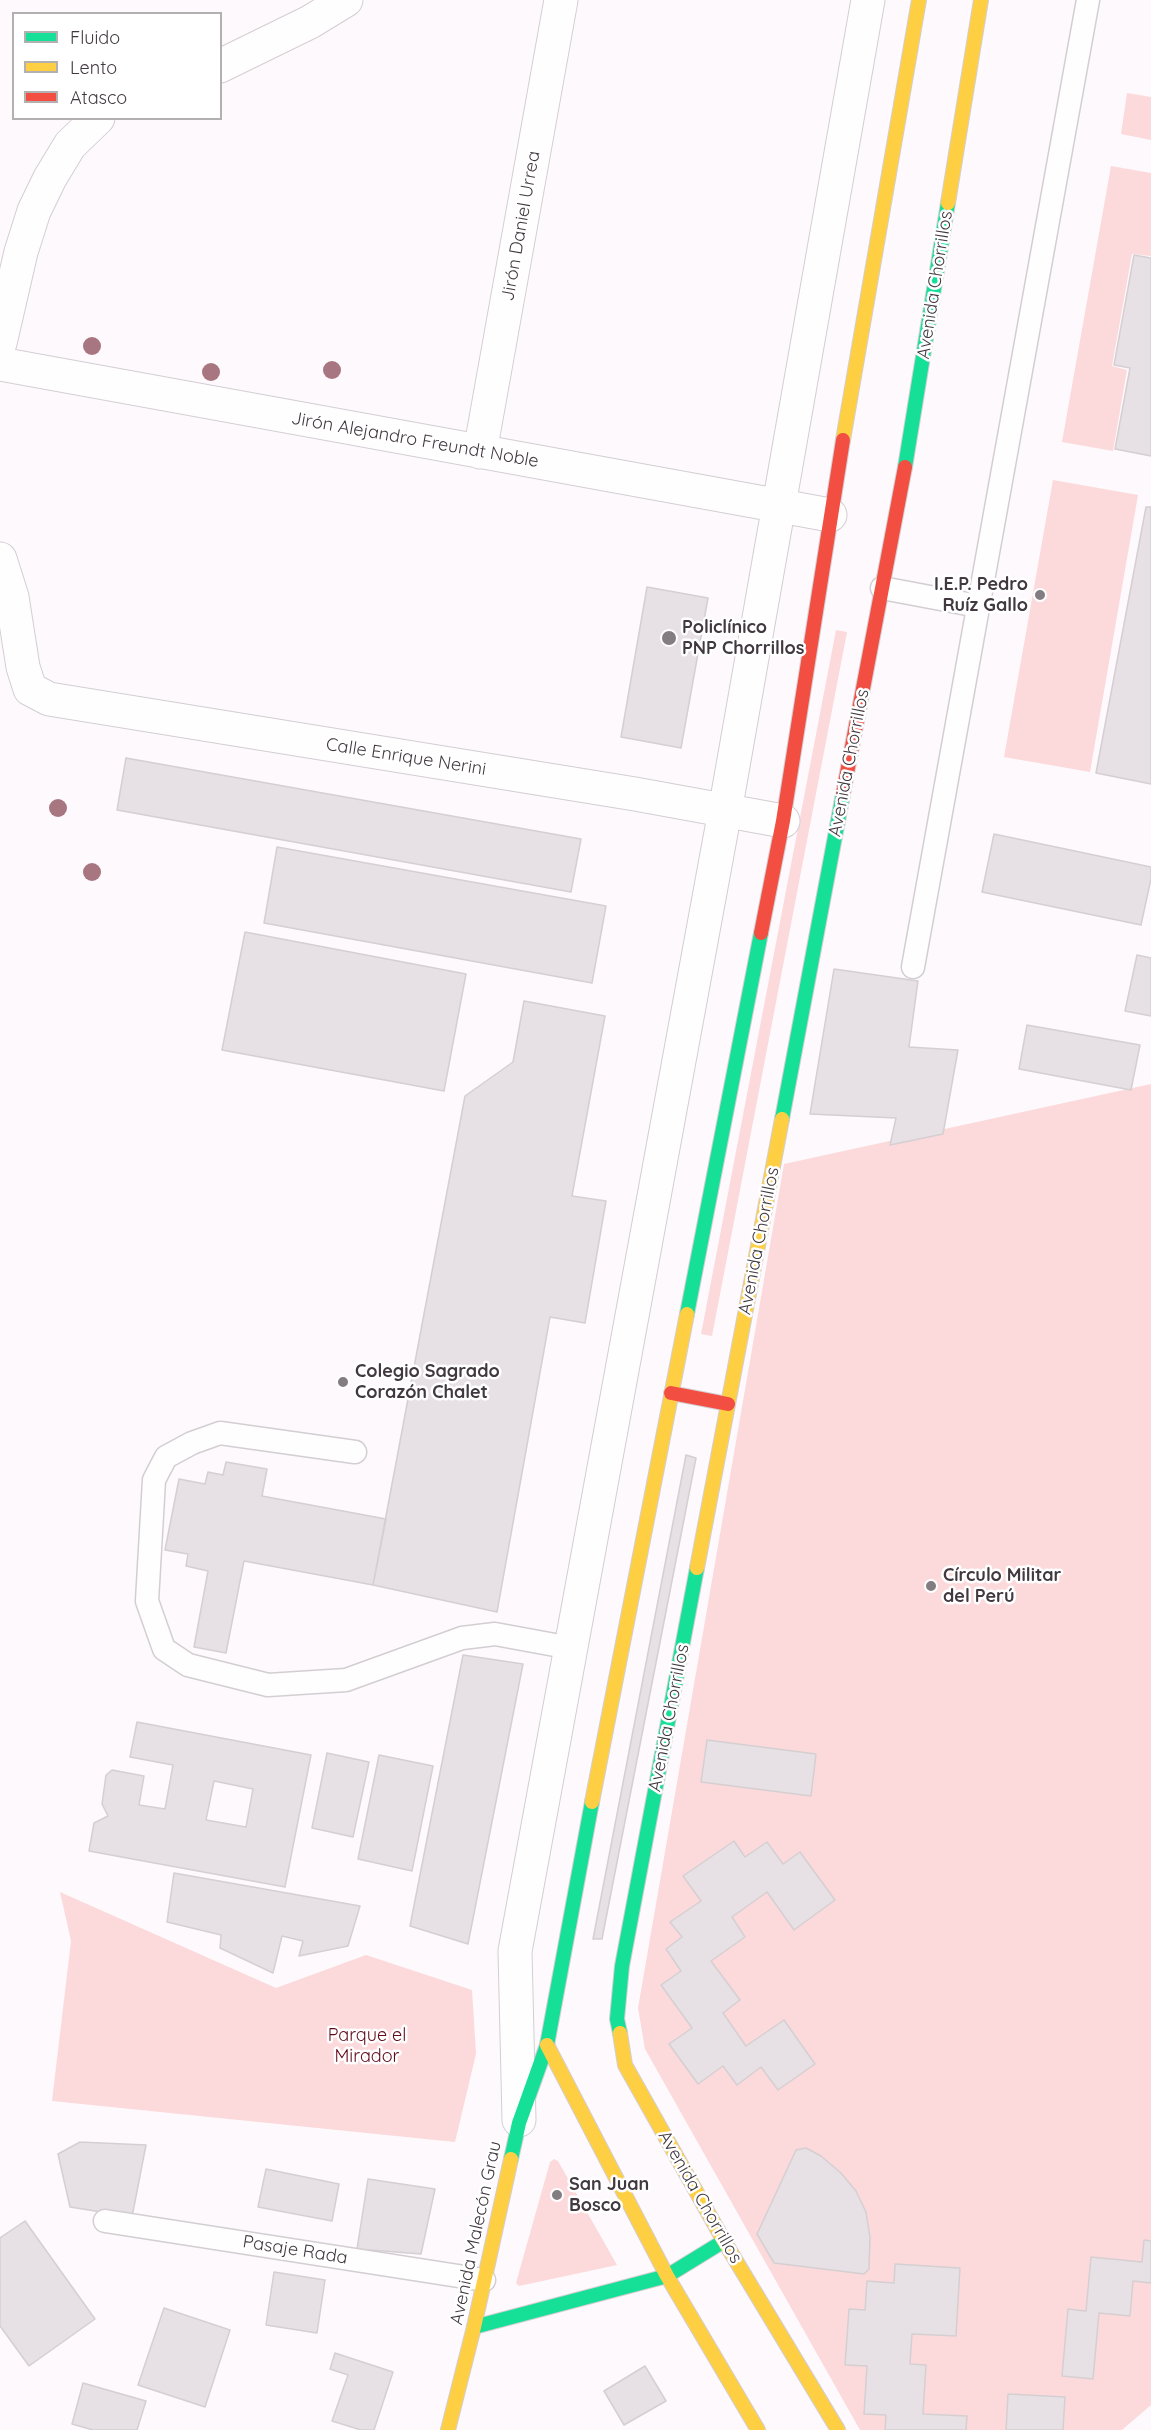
<!DOCTYPE html>
<meta charset="utf-8">
<style>
body{margin:0}
#map{position:relative;width:1151px;height:2430px;overflow:hidden;background:#fdf9fc;font-family:Quicksand,sans-serif}
canvas{display:block}
.legend{position:absolute;left:12px;top:12px;width:210px;height:108px;box-sizing:border-box;background:#fff;border:2px solid #b3b0b2;margin:0;padding:8px 10px;list-style:none;font-size:18px;color:#41393f}
.legend li{display:flex;align-items:center;gap:12px;height:30px}
.legend b{width:30px;border:2px solid #b3b0b2}
</style>
<div id="map">
<canvas width="1151" height="2430"></canvas>
<ul class="legend">
<li><b style="height:8px;background:#16e098"></b>Fluido</li>
<li><b style="height:8px;background:#ffcf43"></b>Lento</li>
<li><b style="height:8px;background:#f24e42"></b>Atasco</li>
</ul>
</div>
<script>
const g = document.querySelector('canvas').getContext('2d');
g.lineJoin = 'round';
function fill(path, color) { g.fillStyle = color; g.fill(path, 'evenodd'); }
const poly = rows => new Path2D(rows.map(r => 'M' + r).join(''));
function stroke(path, color, width, dash) { g.strokeStyle = color; g.lineWidth = width; g.lineCap = dash ? 'butt' : 'round'; g.setLineDash(dash || []); g.stroke(path); }
function drawText(font, color, halo, rows, align = 'center') {
  g.font = font + ' Quicksand,sans-serif'; g.lineWidth = 5; g.setLineDash([]); g.textBaseline = 'middle'; g.strokeStyle = halo; g.fillStyle = color; for (const [text, x, y, turn = 0] of rows) {
    g.save(); g.translate(x, y); g.rotate((+turn || 0) * Math.PI / 180); g.textAlign = isNaN(turn) ? turn : align; if (halo) g.strokeText(text, 0, 0); g.fillText(text, 0, 0); g.restore();
  }
}
const green = poly([
 [1127,93,1151,97,1151,140,1121,134],
 [1111,166,1151,173,1151,256,1132,254,1112,366,1127,370,1113,451,1062,442],
 [1053,480,1138,495,1090,772,1004,757],
 [836,630,847,632,712,1336,701,1334],
 [1151,1084,1151,2405,1122,2430,860,2430,645,2049,638,2008,784,1164],
 [60,1892,276,1988,366,1955,472,1990,476,2054,455,2142,52,2101,71,1941],
 [554,2159,558,2161,617,2265,519,2286,516,2283,550,2162]
]);
const building = poly([
 [1134,255,1151,258,1151,456,1115,449,1130,368,1114,365,1134,255],
 [1146,507,1151,507,1151,784,1096,773,1146,507],
 [647,587,708,598,681,748,621,737,647,587],
 [126,758,581,839,571,892,117,810,126,758],
 [994,834,1151,867,1151,879,1141,925,982,892,994,834],
 [277,847,606,906,592,983,264,923,277,847],
 [245,932,466,974,444,1091,222,1050,245,932],
 [1137,955,1151,958,1151,1016,1125,1011,1137,955],
 [834,969,918,981,909,1047,958,1050,943,1134,890,1145,896,1118,810,1114,834,969],
 [524,1001,605,1016,572,1196,606,1201,585,1323,550,1317,497,1612,373,1585,465,1096,513,1062,524,1001],
 [1027,1025,1140,1045,1131,1090,1019,1069,1027,1025],
 [686,1455,696,1458,602,1939,593,1939,686,1455],
 [226,1462,267,1469,262,1496,386,1519,373,1585,244,1561,226,1653,194,1647,208,1571,186,1566,188,1554,165,1550,179,1479,205,1484,208,1472,223,1475,226,1462],
 [463,1655,523,1664,468,1944,410,1926,463,1655],
 [137,1722,311,1755,285,1887,89,1851,94,1823,108,1816,102,1804,106,1775,112,1770,144,1776,139,1805,165,1809,173,1765,130,1757,137,1722],
 [214,1781,253,1789,246,1827,206,1820,214,1781],
 [707,1740,816,1754,811,1796,701,1782,707,1740],
 [327,1753,369,1762,353,1837,312,1828,327,1753],
 [379,1755,433,1766,412,1871,358,1859,379,1755],
 [734,1841,745,1857,767,1842,783,1864,800,1852,835,1900,794,1930,767,1892,732,1917,745,1937,711,1961,740,2000,723,2013,746,2046,784,2020,815,2064,778,2090,761,2067,737,2085,723,2066,698,2084,669,2044,692,2028,661,1985,681,1971,666,1949,682,1937,670,1922,701,1901,683,1876,734,1841],
 [174,1873,360,1906,348,1946,299,1956,303,1941,282,1936,273,1973,220,1948,221,1935,167,1922,174,1873],
 [80,2142,146,2145,132,2217,70,2207,58,2154,80,2142],
 [806,2148,821,2156,841,2173,856,2191,866,2212,870,2237,869,2269,864,2274,774,2263,757,2234,796,2150,806,2148],
 [266,2169,339,2184,332,2221,258,2207,266,2169],
 [368,2179,435,2189,421,2254,357,2249,368,2179],
 [25,2221,95,2319,29,2366,0,2326,0,2238,25,2221],
 [1144,2240,1151,2241,1151,2283,1133,2281,1130,2316,1099,2313,1093,2379,1062,2376,1068,2309,1086,2311,1091,2257,1142,2262,1144,2240],
 [895,2264,960,2268,956,2336,912,2334,910,2364,926,2365,923,2414,967,2416,966,2430,885,2430,886,2415,864,2414,867,2366,845,2365,849,2309,865,2310,867,2281,894,2283,895,2264],
 [274,2272,325,2280,317,2333,266,2325,274,2272],
 [164,2308,230,2330,205,2407,138,2385,164,2308],
 [335,2353,393,2372,374,2430,361,2430,332,2421,348,2375,330,2369,335,2353],
 [645,2366,666,2401,624,2425,604,2391,645,2366],
 [83,2383,146,2401,137,2430,93,2430,72,2424,83,2383],
 [1008,2394,1065,2397,1063,2430,1006,2430,1008,2394]
]);
const lane = poly([
 [882,588,978,606],
 [913,967,1088,0],
 [355,1452,220,1433,192,1443,166,1457,154,1480,147,1601,164,1649,188,1665,268,1685,346,1680,462,1638,495,1634,571,1648],
 [105,2221,484,2280]
]);
const street = poly([
 [220,66,310,22,346,0],
 [0,343,21,252,34,211,50,178,70,145,98,118],
 [0,364,830,515],
 [480,452,561,0],
 [0,559,12,597,23,667,30,689,49,699,635,794,783,821],
 [519,2120,515,1951,725,811,868,0]
]);
const fast = poly([
 [905,467,948,203],
 [782,1119,843,794],
 [687,1314,761,933],
 [620,2033,617,2019,622,1966,697,1568],
 [511,2159,519,2123,547,2045,592,1802],
 [474,2327,667,2276,724,2241]
]);
const slow = poly([
 [948,203,981,0],
 [843,440,919,0],
 [697,1568,782,1119],
 [592,1802,687,1314],
 [620,2033,625,2065,724,2241,838,2430],
 [547,2045,667,2276,758,2430],
 [448,2430,474,2327,511,2159]
]);
const jam = poly([
 [843,794,905,467],
 [761,933,783,821,843,440],
 [671,1393,728,1404]
]);
const trees = [
 [92,346],
 [332,370],
 [211,372],
 [58,808],
 [92,872]
];
const markers = [
 [1040,595,6,"#837c81"],
 [669,638,8,"#837c81"],
 [343,1382,6,"#837c81"],
 [931,1586,6,"#837c81"],
 [557,2195,6,"#837c81"]
];
const streetNames = [
 ["Jirón Daniel Urrea",521,226,-80],
 ["Avenida Chorrillos",935,285,-81],
 ["Jirón Alejandro Freundt Noble",415,440,10],
 ["Calle Enrique Nerini",406,757,9],
 ["Avenida Chorrillos",849,763,-79],
 ["Avenida Chorrillos",759,1241,-79],
 ["Avenida Chorrillos",669,1718,-79],
 ["Avenida Chorrillos",700,2197,60],
 ["Avenida Malecón Grau",476,2233,-78],
 ["Pasaje Rada",295,2250,9]
];
const poiNames = [
 ["I.E.P. Pedro",1028,585,"right"],
 ["Ruíz Gallo",1028,606,"right"],
 ["Policlínico",682,628],
 ["PNP Chorrillos",682,649],
 ["Colegio Sagrado",355,1372],
 ["Corazón Chalet",355,1393],
 ["Círculo Militar",943,1576],
 ["del Perú",943,1597],
 ["San Juan",569,2185],
 ["Bosco",569,2206]
];
const parkNames = [
 ["Parque el",367,2036],
 ["Mirador",367,2057]
];
fill(green, '#fcdadc');
fill(building, '#e7e0e4');
stroke(building, '#d5cfd2', 1.5);
stroke(lane, '#d3ced2', 25);
stroke(street, '#d3ced2', 35);
stroke(fast, '#d3ced2', 16);
stroke(slow, '#d3ced2', 16);
stroke(jam, '#d3ced2', 16);
stroke(lane, '#fffeff', 22);
stroke(street, '#fffeff', 33);
stroke(fast, '#16e098', 14);
stroke(slow, '#ffcf43', 14);
stroke(jam, '#f24e42', 14);
g.fillStyle = '#a77680';
for (const [x, y] of trees) { g.beginPath(); g.arc(x, y, 9, 0, 2 * Math.PI); g.fill(); }
for (const [x, y, r, color] of markers) { const dot = new Path2D(); dot.arc(x, y, r, 0, 2 * Math.PI); g.fillStyle = color; g.fill(dot); stroke(dot, '#fff', 2); }
drawText('18px', '#41393f', '#fff', streetNames);
drawText('bold 18px', '#41393f', '#fff', poiNames, 'left');
drawText('18px', '#600a1b', '#fff', parkNames);
</script>
